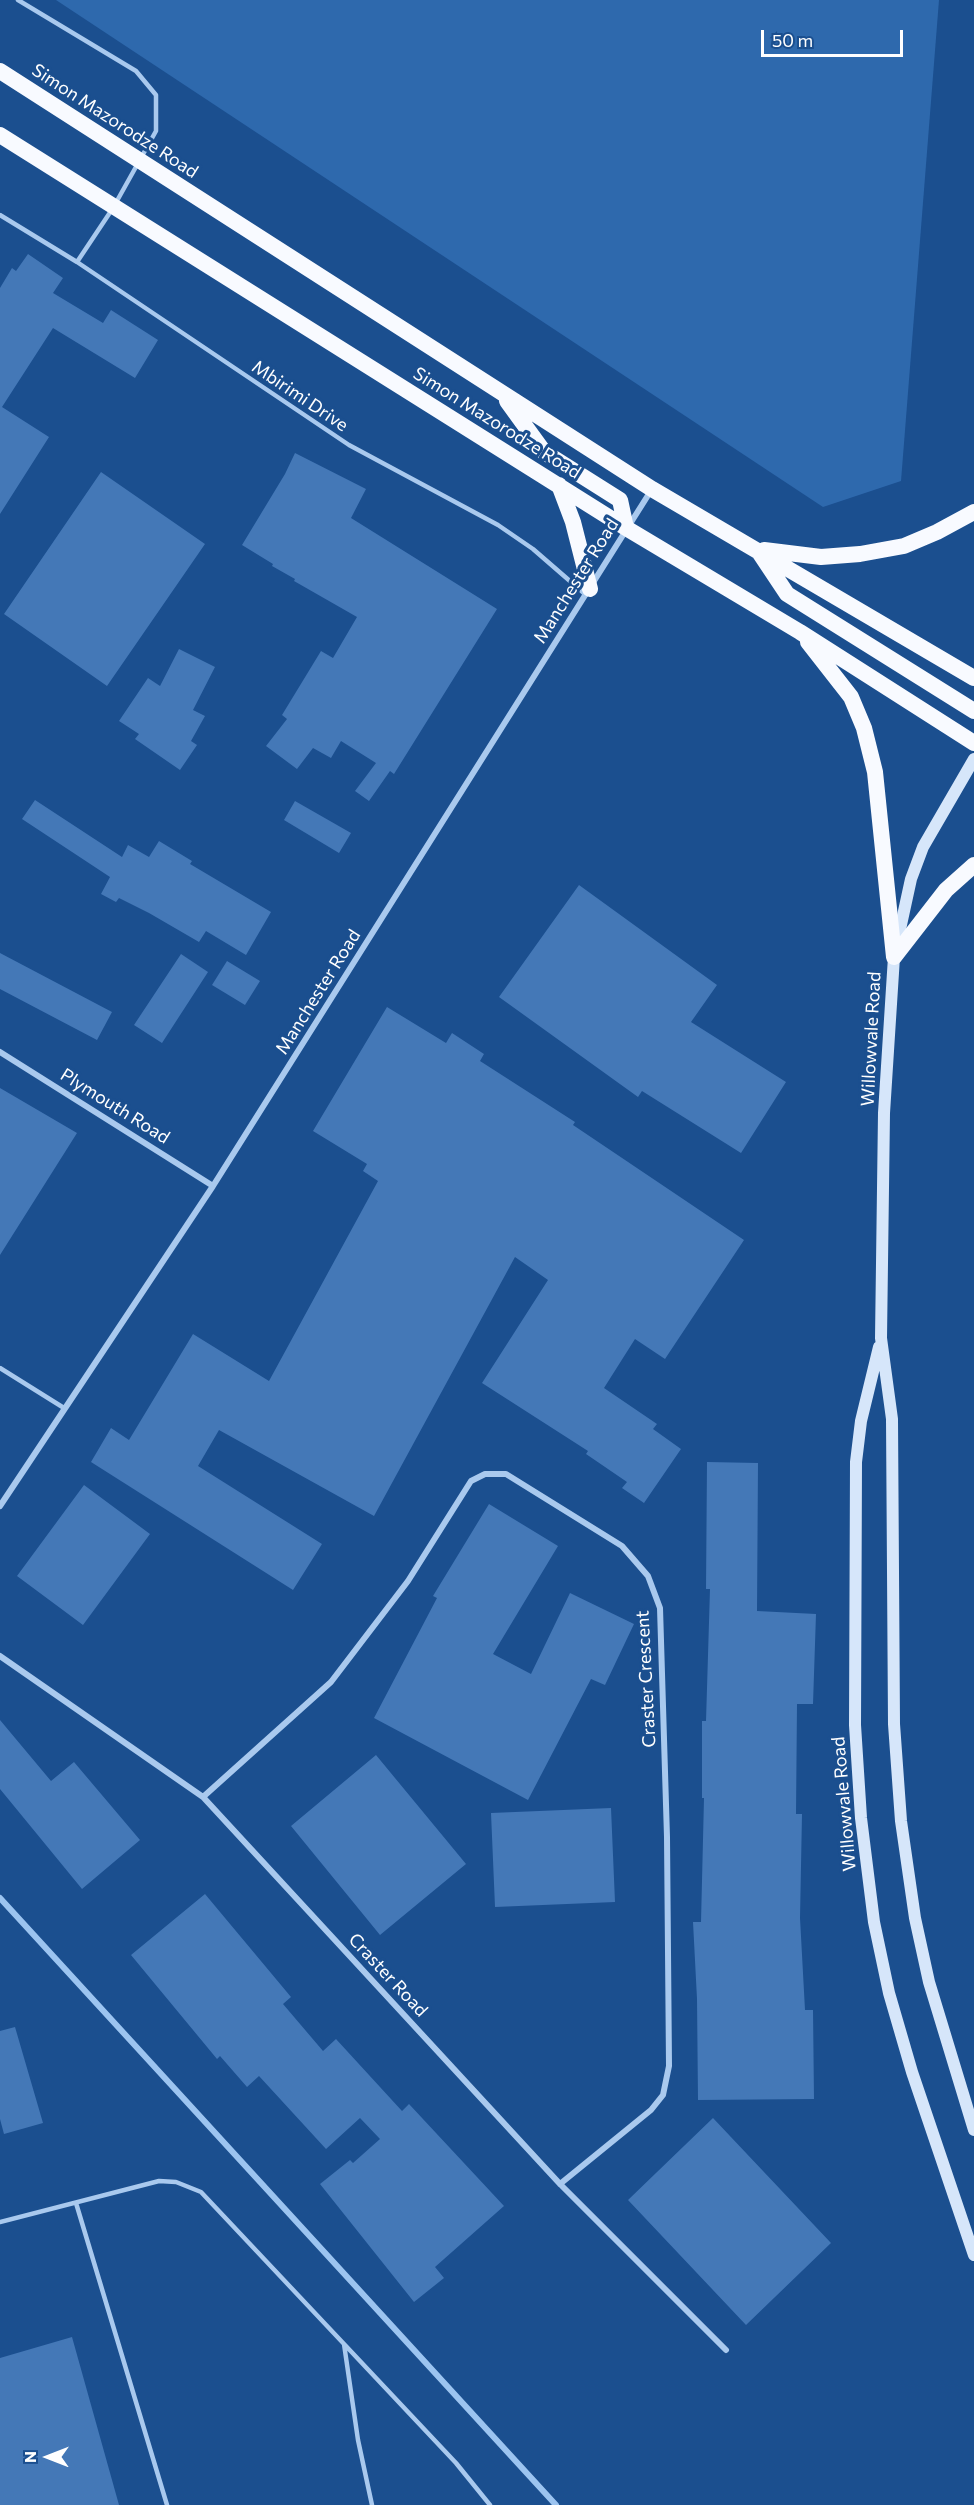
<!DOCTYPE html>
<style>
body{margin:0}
#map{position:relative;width:974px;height:2505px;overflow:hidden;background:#1b4f8f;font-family:Commissioner,sans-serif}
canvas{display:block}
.north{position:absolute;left:18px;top:2427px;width:60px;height:60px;-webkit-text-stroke:4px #1b4f8f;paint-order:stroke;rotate:270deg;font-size:16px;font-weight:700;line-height:24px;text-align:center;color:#fff}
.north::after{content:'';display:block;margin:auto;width:21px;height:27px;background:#fff;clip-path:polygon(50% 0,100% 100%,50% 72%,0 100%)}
.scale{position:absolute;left:761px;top:30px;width:142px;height:27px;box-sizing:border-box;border:3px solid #fff;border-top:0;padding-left:8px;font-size:18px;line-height:21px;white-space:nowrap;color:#fff;-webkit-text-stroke:4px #1b4f8f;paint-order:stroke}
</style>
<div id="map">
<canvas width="974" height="2505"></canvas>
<div class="north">N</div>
<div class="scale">50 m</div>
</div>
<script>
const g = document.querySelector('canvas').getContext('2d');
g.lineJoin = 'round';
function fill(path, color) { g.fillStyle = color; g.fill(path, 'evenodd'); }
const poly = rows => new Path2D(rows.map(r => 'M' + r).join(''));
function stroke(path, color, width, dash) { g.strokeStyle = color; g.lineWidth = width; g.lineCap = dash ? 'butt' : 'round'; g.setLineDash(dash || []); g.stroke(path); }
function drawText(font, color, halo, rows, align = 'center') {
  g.font = font + ' Commissioner,sans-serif'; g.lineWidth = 6; g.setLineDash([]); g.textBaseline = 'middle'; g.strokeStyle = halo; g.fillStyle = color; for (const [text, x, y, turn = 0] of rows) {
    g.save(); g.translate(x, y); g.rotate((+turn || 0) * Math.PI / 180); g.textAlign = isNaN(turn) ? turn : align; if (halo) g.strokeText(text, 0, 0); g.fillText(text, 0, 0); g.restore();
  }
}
const green = poly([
 [56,0,939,0,901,481,823,507]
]);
const stream = poly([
 [0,1898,556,2505]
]);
const building = poly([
 [28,254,63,278,53,293,103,323,111,310,158,340,135,378,53,328,2,407,49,437,0,514,0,288,12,268,16,271],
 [295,453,366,489,351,518,497,609,394,774,390,771,369,801,355,791,376,763,341,741,331,758,313,748,297,769,266,746,287,719,282,715,321,651,333,658,357,617,294,581,295,579,272,566,273,564,242,545,285,474],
 [101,472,205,544,107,686,4,614],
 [179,649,215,667,193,710,205,716,191,741,197,745,180,770,135,739,139,734,119,721,148,678,160,686],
 [35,800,122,857,128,845,149,857,159,841,192,861,190,864,271,912,246,955,206,931,199,942,149,913,119,898,116,902,101,894,110,877,22,819],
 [295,801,351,833,339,853,284,820],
 [579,885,717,985,691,1022,786,1082,741,1153,642,1091,638,1097,499,997],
 [0,953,112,1012,97,1040,0,989],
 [181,954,208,972,162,1043,134,1025],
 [227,961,260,981,245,1005,212,985],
 [387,1007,446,1043,452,1033,484,1054,480,1061,575,1122,573,1125,744,1240,665,1359,635,1339,604,1388,657,1424,653,1429,681,1449,644,1503,622,1488,627,1482,586,1454,588,1451,482,1383,548,1280,515,1257,374,1516,219,1430,198,1466,322,1544,293,1590,91,1462,111,1428,129,1440,193,1334,269,1381,378,1181,363,1171,367,1164,313,1131],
 [0,1088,77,1133,0,1255],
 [707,1462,758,1463,757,1611,816,1614,813,1704,797,1704,796,1814,802,1814,800,1918,805,2010,813,2010,814,2099,698,2100,697,1999,693,1922,701,1922,704,1798,702,1798,702,1721,706,1721,710,1589,706,1589],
 [84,1485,150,1534,83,1625,17,1576],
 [489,1504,558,1546,493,1654,531,1674,570,1593,634,1624,605,1685,591,1679,528,1800,374,1718,437,1598,433,1596],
 [0,1720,51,1781,74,1762,140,1840,82,1889,0,1789],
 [376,1755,466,1864,380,1935,291,1826],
 [611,1808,615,1902,495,1907,491,1813],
 [205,1894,291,1997,283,2004,323,2051,336,2039,402,2111,409,2104,504,2206,435,2267,444,2278,414,2302,320,2184,350,2160,353,2163,380,2139,360,2118,326,2149,259,2076,247,2087,220,2056,217,2059,131,1955],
 [15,2027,43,2123,4,2134,0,2119,0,2031],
 [713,2118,831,2243,746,2325,628,2200],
 [72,2337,119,2505,0,2505,0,2358]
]);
const service = poly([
 [18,0,136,71,156,95,156,131,113,208,77,262],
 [0,215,77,262,349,445,498,525,533,549,586,595],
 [0,1368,64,1408],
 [76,2203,167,2505],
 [0,2222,159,2181,176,2182,201,2192,456,2463,490,2505],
 [344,2344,358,2440,372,2505]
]);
const minor = poly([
 [0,1052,213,1186],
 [0,1506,213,1186,652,489],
 [0,1656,203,1797,560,2184,726,2350],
 [203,1797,331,1682,408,1581,471,1481,485,1474,506,1474,622,1546,648,1576,660,1608,667,1837,669,2066,663,2095,651,2110,560,2184]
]);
const secondary = poly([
 [974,759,923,847,911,879,894,957,884,1113,881,1338,892,1419,894,1724,901,1821,915,1918,929,1982,974,2130],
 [879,1347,861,1421,856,1462,855,1725,861,1818,874,1922,889,1993,912,2072,974,2255]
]);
const trunk = poly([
 [0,71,652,489,974,678],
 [0,135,626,528,800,632,974,743],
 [507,401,544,452,620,500,626,528],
 [559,485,573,522,590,589],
 [764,550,821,557,860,554,904,546,937,532,974,512],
 [759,552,787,594,974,711],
 [808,642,851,697,864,728,875,772,894,957],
 [894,957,946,890,974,865]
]);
const streetNames = [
 ["Simon Mazorodze Road",115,121,33],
 ["Mbirimi Drive",300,396,34],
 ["Simon Mazorodze Road",497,423,32],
 ["Manchester Road",576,581,-58],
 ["Manchester Road",318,992,-58],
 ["Willowvale Road",871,1039,-87],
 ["Plymouth Road",115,1106,32],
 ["Craster Crescent",646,1679,-93],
 ["Willowvale Road",844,1804,-95],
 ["Craster Road",388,1975,47]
];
fill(green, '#2e69ad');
stroke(stream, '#9cc4f0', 6);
fill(building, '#4478b7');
stroke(service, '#a9c9ee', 4.5);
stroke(minor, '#a9c9ee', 6);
stroke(secondary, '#d6e6fa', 12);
stroke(trunk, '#f8faff', 16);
drawText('18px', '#fff', '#1b4f8f', streetNames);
</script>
